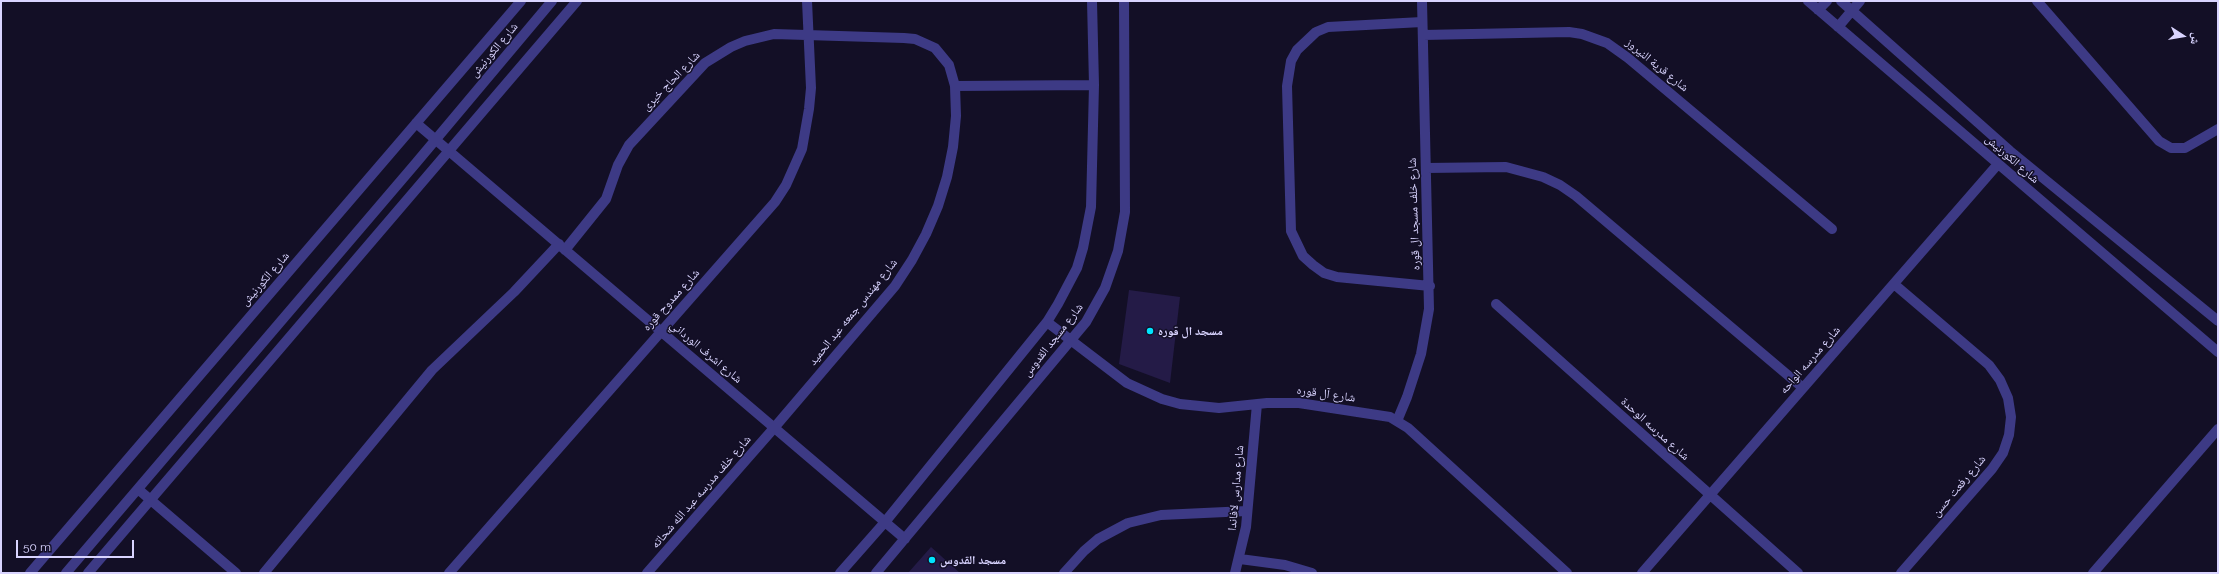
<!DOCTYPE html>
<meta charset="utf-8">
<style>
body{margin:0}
#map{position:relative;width:2219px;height:574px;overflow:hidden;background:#130f26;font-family:Raleway,"Noto Naskh Arabic",sans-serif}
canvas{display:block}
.frame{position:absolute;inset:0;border:2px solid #d9d4ff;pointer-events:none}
.north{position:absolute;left:2163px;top:16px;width:40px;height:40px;-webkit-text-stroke:3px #130f26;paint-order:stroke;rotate:102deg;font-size:11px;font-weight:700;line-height:16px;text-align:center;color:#d9d4ff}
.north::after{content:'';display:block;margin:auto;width:14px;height:18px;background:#d9d4ff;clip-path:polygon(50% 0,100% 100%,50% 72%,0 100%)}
.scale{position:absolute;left:16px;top:540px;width:118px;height:18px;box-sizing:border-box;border:2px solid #d9d4ff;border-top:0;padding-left:5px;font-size:12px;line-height:14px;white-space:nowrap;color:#d9d4ff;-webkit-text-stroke:3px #130f26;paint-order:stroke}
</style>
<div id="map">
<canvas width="2219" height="574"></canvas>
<div class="frame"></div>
<div class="north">ش</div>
<div class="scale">50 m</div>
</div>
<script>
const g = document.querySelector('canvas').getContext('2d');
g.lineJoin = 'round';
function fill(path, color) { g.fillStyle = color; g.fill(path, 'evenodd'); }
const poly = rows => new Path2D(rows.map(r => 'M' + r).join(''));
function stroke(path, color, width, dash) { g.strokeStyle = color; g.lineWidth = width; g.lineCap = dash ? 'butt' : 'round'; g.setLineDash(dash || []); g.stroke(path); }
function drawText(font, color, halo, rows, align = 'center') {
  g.font = font + ' Raleway,"Noto Naskh Arabic",sans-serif'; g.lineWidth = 3; g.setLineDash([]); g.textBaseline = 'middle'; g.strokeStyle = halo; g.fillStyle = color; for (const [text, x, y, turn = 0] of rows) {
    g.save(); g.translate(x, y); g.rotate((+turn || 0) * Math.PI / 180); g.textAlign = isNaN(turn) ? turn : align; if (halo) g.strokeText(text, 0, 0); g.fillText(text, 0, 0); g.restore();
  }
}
const building = poly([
 [1129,290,1180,297,1170,383,1119,364],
 [931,547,960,573,908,573]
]);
const minor = poly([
 [1808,1,2218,352],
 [1841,1,2010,151,2218,321],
 [2037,1,2159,141,2171,148,2185,148,2218,129],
 [1818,10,1827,1],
 [1422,22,1328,27,1316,32,1297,50,1291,61,1287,86,1291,231,1303,256,1313,265,1324,273,1337,277,1430,286],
 [1838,27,1860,1],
 [1423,35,1569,32,1582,34,1607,43,1628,58,1832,229],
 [955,86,1094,85],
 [416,123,905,539],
 [1426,168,1506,167,1543,177,1560,185,1576,196,1803,388],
 [565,250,606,199,618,165,629,145,705,63,731,47,745,41,774,34,904,38,915,39,935,48,949,65,955,86,956,116,953,147,947,177,938,206,926,234,912,260,895,286,774,428,647,573],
 [1894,284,1989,365,2000,380,2008,398,2011,417,2009,435,2003,453,1992,469,1901,573],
 [1496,304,1798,573],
 [1047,322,1127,383,1162,399,1180,404,1219,408,1267,403,1299,403,1390,417,1408,428,1567,573],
 [1397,421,1407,397,1421,354,1429,309,1422,1],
 [139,490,236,573],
 [1240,559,1285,565,1312,573],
 [30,573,521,1],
 [66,573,416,163,552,1],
 [88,573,577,1],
 [264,573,432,370,514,292,559,244],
 [449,573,775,202,786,185,802,149,809,109,811,88,807,1],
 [840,573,885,522,1047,322,1058,304,1077,268,1083,248,1091,207,1094,85,1092,1],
 [876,573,1086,322,1105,288,1118,251,1125,212,1124,1],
 [1064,573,1084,551,1098,539,1128,523,1161,515,1247,511],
 [1235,573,1246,527,1257,404],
 [1642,573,1998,164],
 [2093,573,2218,429]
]);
const markers = [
 [1150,331,4,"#00e5ff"],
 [932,560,4,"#00e5ff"]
];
const streetNames = [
 ["شارع الكورنيش",494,50,-50],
 ["شارع قرية النيروز",1657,65,39],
 ["شارع الحاج خيرى",671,81,-46],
 ["شارع الكورنيش",2012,159,41],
 ["شارع خلف مسجد ال قوره",1414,214,-92],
 ["شارع الكورنيش",265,279,-49],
 ["شارع ممدوح قوره",671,300,-48],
 ["شارع مهندس جمعه عبد الحميد",853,312,-51],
 ["شارع مسجد القدوس",1053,340,-52],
 ["شارع اشرف الورداني",706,352,40],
 ["شارع مدرسه الواحه",1810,360,-49],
 ["شارع آل قوره",1326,394,8],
 ["شارع مدرسه الوحدة",1655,429,42],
 ["شارع رفعت حسن",1959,486,-50],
 ["شارع مدارس لافاندا",1236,488,-85],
 ["شارع خلف مدرسه عبد الله شحاته",701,492,-49]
];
const poiNames = [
 ["مسجد ال قوره",1158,331],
 ["مسجد القدوس",940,560]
];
fill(building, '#241b47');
stroke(minor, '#3d3a85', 10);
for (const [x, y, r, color] of markers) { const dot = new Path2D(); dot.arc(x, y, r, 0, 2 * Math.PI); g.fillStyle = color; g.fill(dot); stroke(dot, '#130f26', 1.5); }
drawText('12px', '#d9d4ff', '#130f26', streetNames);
drawText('bold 12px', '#d9d4ff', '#130f26', poiNames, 'left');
</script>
